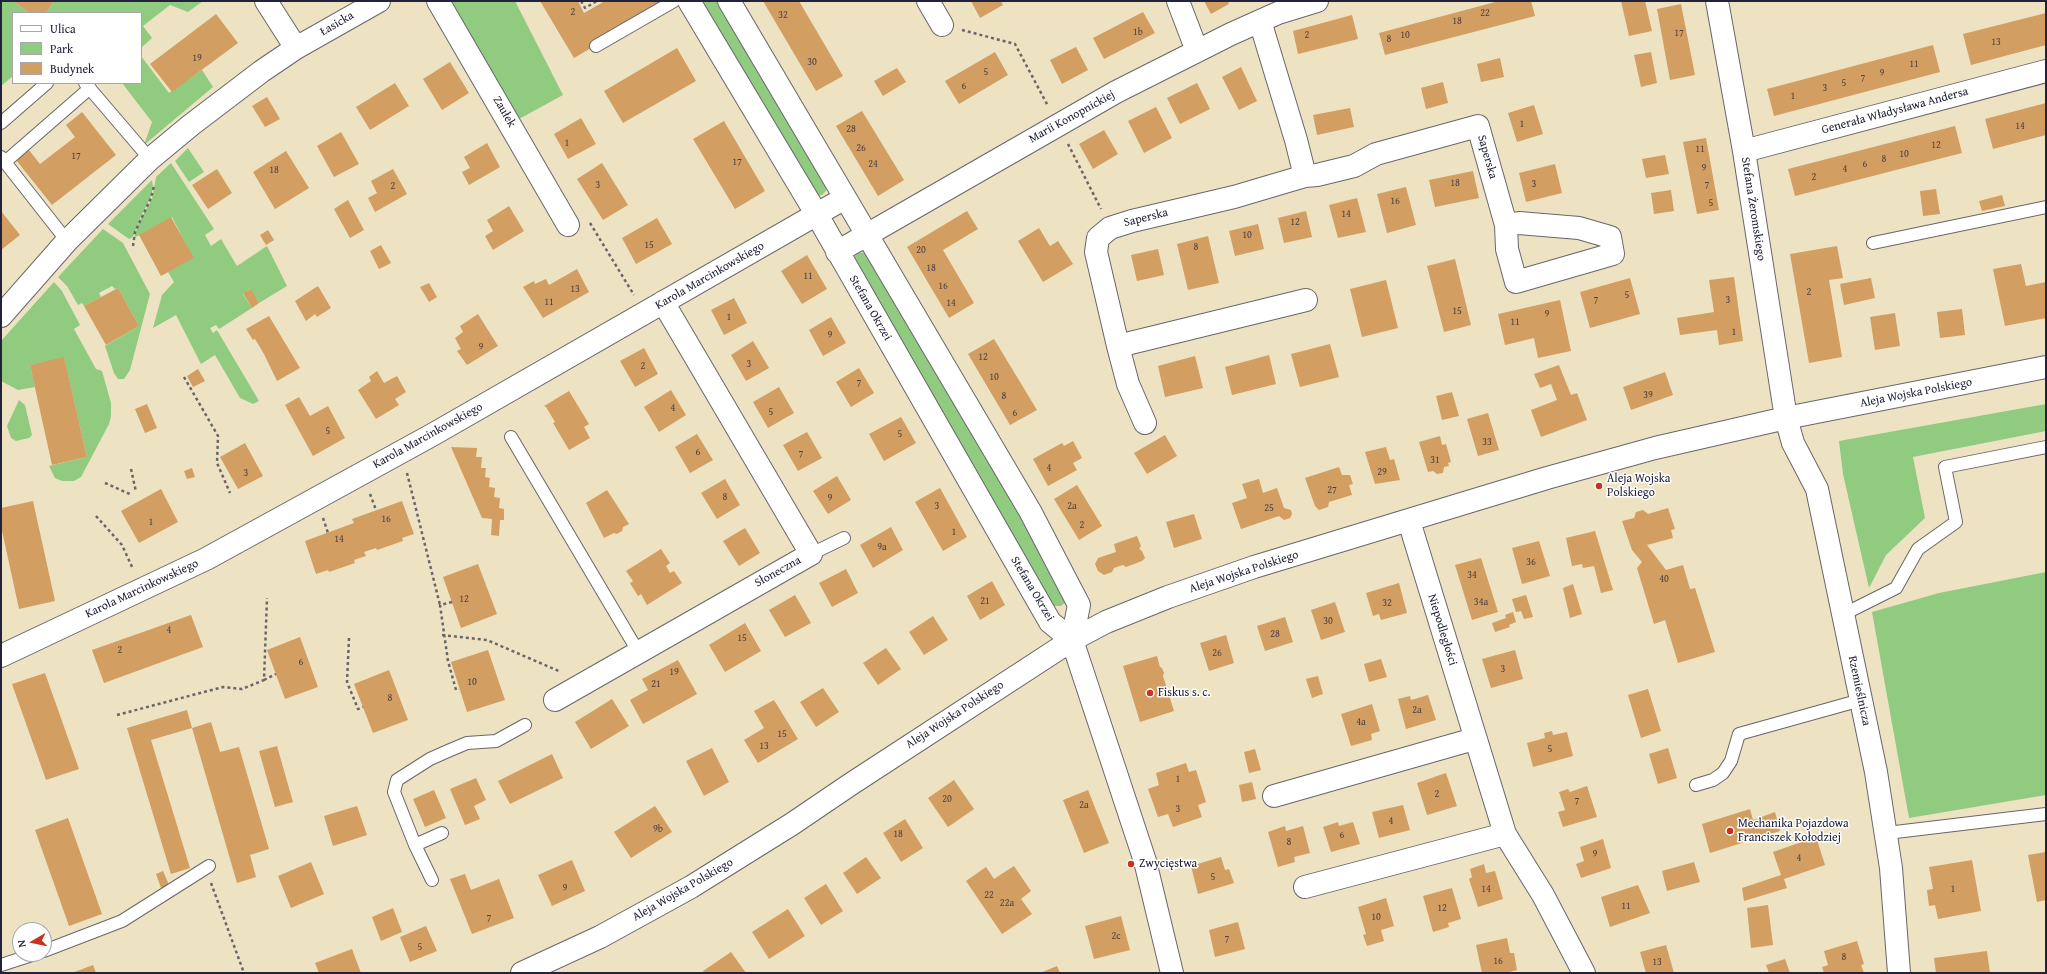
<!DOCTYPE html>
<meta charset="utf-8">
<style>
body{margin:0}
#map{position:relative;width:2047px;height:974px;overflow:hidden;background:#ede3c3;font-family:"Gentium Book Plus",serif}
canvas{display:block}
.frame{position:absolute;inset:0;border:2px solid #22223b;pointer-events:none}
.legend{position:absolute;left:12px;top:12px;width:130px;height:72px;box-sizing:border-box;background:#fff;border:1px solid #a7a7b1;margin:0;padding:5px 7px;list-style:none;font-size:12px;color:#22223b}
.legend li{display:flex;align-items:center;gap:8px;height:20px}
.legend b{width:20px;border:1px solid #a7a7b1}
.north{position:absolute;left:12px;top:922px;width:40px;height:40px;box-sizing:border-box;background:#fff;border:1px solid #a7a7b1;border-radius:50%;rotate:261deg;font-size:11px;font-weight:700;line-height:16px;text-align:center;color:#22223b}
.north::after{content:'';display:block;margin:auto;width:14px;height:18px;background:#c8321e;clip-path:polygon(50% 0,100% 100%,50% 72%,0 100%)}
</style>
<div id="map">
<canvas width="2047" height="974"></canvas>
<div class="frame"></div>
<ul class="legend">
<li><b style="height:5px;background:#fff"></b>Ulica</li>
<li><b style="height:11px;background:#90cb80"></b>Park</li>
<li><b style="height:11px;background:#d29e61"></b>Budynek</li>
</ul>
<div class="north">N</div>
</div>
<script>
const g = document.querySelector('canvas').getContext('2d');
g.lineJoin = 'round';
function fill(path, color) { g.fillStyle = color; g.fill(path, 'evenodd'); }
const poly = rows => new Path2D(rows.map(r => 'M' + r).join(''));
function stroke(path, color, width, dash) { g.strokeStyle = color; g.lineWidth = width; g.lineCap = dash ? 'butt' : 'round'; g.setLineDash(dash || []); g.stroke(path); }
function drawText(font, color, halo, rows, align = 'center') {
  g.font = font + ' "Gentium Book Plus",serif'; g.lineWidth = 3; g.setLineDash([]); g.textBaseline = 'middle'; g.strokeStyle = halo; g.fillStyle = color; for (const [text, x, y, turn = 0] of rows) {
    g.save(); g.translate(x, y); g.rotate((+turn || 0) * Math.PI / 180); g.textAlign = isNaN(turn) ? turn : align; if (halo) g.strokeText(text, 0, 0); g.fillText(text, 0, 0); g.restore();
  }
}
const green = poly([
 [1,1,13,1,30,13,13,13,13,76,1,86],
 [54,1,203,1,188,12,170,5,143,26,152,38,141,48,141,13,46,13],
 [450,1,515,1,563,95,519,119],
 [699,1,721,1,827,187,826,191,822,195,816,196],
 [141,56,169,93,202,70,213,87,144,145,152,122,122,83,141,83],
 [188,148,204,172,189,182,175,161],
 [171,163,214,229,205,235,211,246,221,239,237,266,267,246,287,286,259,303,250,289,243,294,252,308,219,329,216,325,210,328,213,333,217,330,259,401,253,404,240,398,215,355,201,364,176,315,153,328,162,295,174,282,168,272,193,258,172,217,134,238,139,222,152,199,156,177],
 [152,180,153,187,150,199,141,216,133,237,129,239,108,224],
 [103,229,123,243,150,294,130,370,124,379,118,379,114,373,105,346,139,326,118,288,115,289,112,286,99,293,101,297,84,306,82,303,78,305,67,286,58,277],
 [866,252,1067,595,1066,602,1061,606,1055,606,1051,603,853,258,859,253],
 [54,282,62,291,80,325,74,329,96,369,102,371,111,403,111,416,109,424,81,477,74,481,62,481,55,478,49,466,87,457,64,358,30,365,35,387,18,390,1,381,1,341],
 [19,400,25,405,32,435,29,438,16,441,11,438,7,426],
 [2046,404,2046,431,1913,457,1925,518,1886,555,1869,588,1843,474,1839,441],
 [2046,572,2046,795,1909,818,1872,612,1939,593]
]);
const building = poly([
 [13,1,54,1,46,13,30,13],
 [540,1,578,1,584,13,605,1,659,1,662,7,574,58],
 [763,1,799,1,843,76,816,91],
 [971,1,1001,1,1003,5,980,18],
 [1204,1,1228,1,1229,4,1211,14],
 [1499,1,1531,1,1535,16,1385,55,1379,33],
 [1621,1,1645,1,1652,31,1629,36],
 [1681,4,1695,75,1670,80,1657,9],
 [1143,12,1155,33,1104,59,1093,38],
 [2046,13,2046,45,1971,65,1963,34],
 [216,14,238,43,172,92,150,64],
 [1352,15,1358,39,1298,54,1293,31],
 [1933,45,1940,72,1774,116,1767,89],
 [1076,47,1088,70,1062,84,1050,60],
 [677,48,696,81,623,123,604,91],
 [995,52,1008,75,959,104,945,81],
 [1651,52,1657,83,1641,87,1634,55],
 [1500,58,1504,77,1481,82,1477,64],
 [450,62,469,93,442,110,423,79],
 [1241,67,1257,101,1239,110,1222,77],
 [897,68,906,82,883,96,874,81],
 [1443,82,1448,103,1426,109,1421,88],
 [395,83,409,106,370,130,356,107],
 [1197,83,1210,109,1180,124,1167,98],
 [267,97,280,119,265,127,252,106],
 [2046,103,2046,135,1993,149,1985,119],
 [1534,105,1543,134,1517,142,1508,113],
 [1156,107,1172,138,1144,153,1128,121],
 [1350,108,1354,127,1317,135,1313,115],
 [862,111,904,180,878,196,836,126],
 [82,112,116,155,52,205,16,160,29,150,40,164,75,137,66,125],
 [581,118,596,144,568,159,554,134],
 [724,121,765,191,735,209,693,139],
 [1955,126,1962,153,1795,196,1788,169],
 [1104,130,1118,154,1093,169,1079,144],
 [341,132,359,164,334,177,317,146],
 [1706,138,1719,210,1697,214,1683,142],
 [487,143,500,167,469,185,462,172,470,168,464,157],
 [286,151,309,188,275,209,253,172],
 [1665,155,1669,174,1646,178,1642,159],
 [602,163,628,205,603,220,577,179],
 [1555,164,1562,193,1526,202,1519,173],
 [217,169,232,193,208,209,192,185],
 [393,169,407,194,375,212,368,198,377,193,371,181],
 [1473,171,1479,198,1435,207,1429,180],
 [1406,187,1416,225,1387,233,1377,194],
 [1936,189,1940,214,1923,216,1920,191],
 [1671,190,1674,211,1654,214,1651,193],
 [2002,195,2005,206,1982,211,1979,201],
 [1357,198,1366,232,1338,238,1329,205],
 [348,200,364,230,350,238,334,209],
 [509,206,524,231,493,250,485,236,493,231,487,220],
 [1,211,20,235,1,250],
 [967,211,978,229,943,250,974,303,949,318,907,247],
 [1306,211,1312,237,1284,243,1278,218],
 [171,217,194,258,161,276,139,235],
 [657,218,672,244,636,264,622,238],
 [1258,224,1264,249,1235,256,1229,231],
 [1039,228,1050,246,1058,241,1073,264,1043,282,1018,241],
 [268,230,274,240,266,245,260,235],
 [1208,236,1219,283,1188,290,1177,244],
 [381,245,391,263,379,269,370,251],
 [1837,246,1843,278,1829,280,1842,357,1809,363,1790,254],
 [1158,249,1164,275,1137,281,1131,255],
 [807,255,827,289,802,304,781,271],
 [1455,259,1471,325,1444,332,1427,266],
 [2021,264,2026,286,2046,282,2046,318,2005,326,1993,269],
 [577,269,589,292,543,318,523,287,534,281,535,284,546,279,549,285],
 [1734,277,1743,341,1719,345,1717,330,1680,335,1677,318,1714,312,1709,280],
 [1630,278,1640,314,1590,328,1580,292],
 [1871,278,1875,298,1844,305,1840,284],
 [1386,280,1398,328,1362,337,1350,289],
 [429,283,437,297,429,302,420,287],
 [318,286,331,308,317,317,315,314,306,321,295,301],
 [118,288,139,326,106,345,84,306],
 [251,289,259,303,252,308,243,293],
 [734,298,747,323,724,335,711,310],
 [1560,300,1571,351,1538,358,1534,338,1505,345,1498,314],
 [1962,309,1965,335,1940,338,1937,312],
 [1895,313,1900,346,1875,350,1870,317],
 [478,314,498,346,467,365,457,351,461,349,455,338,463,332,460,326],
 [269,316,300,368,277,381,264,354,255,339,253,340,246,329],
 [831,317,846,343,823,356,809,330],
 [994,339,1037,410,1010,425,968,354],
 [753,341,769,368,746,381,731,355],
 [1330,344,1339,377,1300,387,1291,354],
 [644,348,658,374,635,387,620,361],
 [1269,355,1276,384,1232,395,1225,367],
 [1195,356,1203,388,1165,397,1158,366],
 [64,357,87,457,52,465,30,365],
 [1559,365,1571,395,1577,393,1587,420,1541,437,1531,410,1557,400,1551,384,1540,388,1534,374],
 [859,368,874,393,851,407,836,382],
 [198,369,205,381,193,387,187,376],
 [377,371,384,383,397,376,406,392,395,399,399,405,376,419,358,390,371,381,369,377],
 [1665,372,1673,395,1631,410,1623,387],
 [779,387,794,413,768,428,753,402],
 [671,390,686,415,659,432,644,407],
 [569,391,589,424,584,427,590,438,569,450,553,423,555,422,546,407,544,406],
 [1452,392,1459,416,1442,420,1436,396],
 [299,397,310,416,328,406,345,438,313,456,285,405],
 [147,404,157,428,145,433,135,409],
 [1488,413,1499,450,1478,456,1467,419],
 [901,417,916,443,884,461,869,434],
 [807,432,822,458,798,471,783,445],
 [697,434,713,460,690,473,675,447],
 [1165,435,1177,456,1147,474,1134,453],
 [1440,436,1442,445,1446,444,1451,462,1448,463,1449,466,1444,467,1443,473,1437,474,1433,471,1428,472,1419,442],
 [1073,441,1082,458,1073,463,1077,470,1048,486,1033,459,1062,443,1064,446],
 [245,443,263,476,238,489,220,457],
 [451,447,477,448,476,457,482,457,481,468,486,468,485,477,490,478,489,487,495,488,494,497,500,498,499,508,504,509,504,520,500,520,499,536,491,535,492,519,482,518],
 [1386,447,1390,460,1394,459,1400,480,1375,484,1365,452],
 [1339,467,1342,475,1350,475,1353,484,1349,485,1352,495,1329,502,1328,507,1319,510,1315,506,1305,478],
 [192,468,195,477,187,479,184,471],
 [837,476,851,500,828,514,813,491],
 [725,479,740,505,717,519,701,493],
 [1259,479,1263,493,1277,488,1284,508,1291,510,1292,514,1290,518,1284,520,1279,516,1241,529,1232,503,1247,498,1242,484],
 [1077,485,1102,526,1079,540,1054,499],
 [940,488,967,537,943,551,915,502],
 [161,489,178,522,139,543,121,511],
 [607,490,629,524,623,527,622,531,617,534,614,533,604,538,586,503],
 [33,501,55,601,19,609,1,526,1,508],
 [402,501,414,534,402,538,403,541,377,550,376,548,364,552,366,556,354,560,355,563,329,572,328,570,316,574,305,541,354,523,352,519],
 [1668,508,1675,529,1671,530,1673,538,1647,545,1666,570,1683,565,1690,589,1695,588,1715,652,1678,663,1665,620,1654,624,1637,568,1642,562,1632,550,1622,521,1634,518,1636,512,1643,510,1648,514],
 [1194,514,1202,539,1174,548,1166,522],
 [891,527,903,550,873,568,860,545],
 [745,528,760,553,739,566,723,541],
 [1595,531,1613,590,1601,593,1594,566,1583,568,1582,564,1572,566,1566,538],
 [1137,536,1141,546,1139,549,1142,551,1145,558,1142,561,1126,567,1123,565,1114,568,1112,572,1104,575,1098,571,1095,564,1098,558,1116,552,1114,544],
 [1539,541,1550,576,1522,584,1512,548],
 [661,549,670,563,666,566,670,573,674,571,682,583,647,605,641,594,638,596,630,583,633,581,626,571],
 [1481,558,1498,612,1472,620,1455,565],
 [478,564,497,614,461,628,443,577],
 [846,569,858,593,832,607,819,583],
 [992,581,1005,605,980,620,967,596],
 [1399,583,1407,613,1381,620,1379,614,1373,616,1366,593],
 [1573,584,1582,614,1570,618,1563,588],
 [795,595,811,623,785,637,769,610],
 [1526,595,1533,617,1524,619,1521,611,1516,612,1512,599],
 [1335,602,1345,632,1321,640,1311,610],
 [1513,612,1516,622,1509,625,1510,627,1495,632,1492,623,1506,618,1505,615],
 [191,615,203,647,104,683,92,650],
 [933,616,948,640,924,655,909,632],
 [1285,617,1293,642,1265,651,1257,626],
 [745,623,761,651,725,672,709,645],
 [1226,635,1234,663,1209,671,1200,643],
 [300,637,318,687,285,699,267,650],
 [886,648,901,669,878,685,863,663],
 [488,650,505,700,467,712,451,662],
 [1515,650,1523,679,1491,688,1482,659],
 [1157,656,1160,667,1162,668,1164,673,1163,676,1174,711,1140,722,1123,666],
 [1381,659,1387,677,1369,682,1364,664],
 [678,660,697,694,643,724,630,700,648,690,642,679],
 [389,670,408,720,373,733,354,684],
 [45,673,79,769,46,780,12,684],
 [1318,676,1323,694,1312,698,1306,679],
 [823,688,839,712,816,727,800,702],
 [1648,689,1661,731,1641,738,1628,695],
 [1428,695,1436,720,1406,729,1398,699,1410,696,1411,700],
 [612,699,629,726,591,749,575,722],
 [774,700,798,739,758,763,744,740,764,728,754,711],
 [1372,704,1380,731,1371,734,1372,740,1351,746,1341,714],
 [187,710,192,728,151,740,190,868,171,874,127,728],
 [211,722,220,752,239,747,269,849,250,855,256,877,237,883,192,728],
 [1552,731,1553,735,1567,732,1573,756,1533,767,1527,743,1545,738,1544,733],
 [277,746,293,802,275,807,259,751],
 [712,748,729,782,704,796,686,761],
 [1668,748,1677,778,1658,784,1649,754],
 [1255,749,1261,770,1249,773,1244,752],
 [552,754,563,778,510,804,498,781],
 [1186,763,1189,772,1196,770,1206,802,1198,805,1202,817,1173,827,1168,814,1158,817,1148,789,1159,785,1156,773],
 [1446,773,1457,806,1427,815,1417,783],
 [476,778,486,800,474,806,480,819,465,825,450,789],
 [954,780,974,809,948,827,928,798],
 [1252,782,1256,799,1242,802,1239,785],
 [1587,786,1597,817,1563,827,1558,812,1565,810,1559,792,1568,789,1570,792],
 [434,790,446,818,425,827,413,799],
 [1088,790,1109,843,1084,853,1063,800],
 [1403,805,1410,830,1379,838,1372,812],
 [357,806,367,835,333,846,324,816],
 [655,806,672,832,631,858,614,832],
 [1750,809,1753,820,1775,812,1780,831,1710,853,1702,824],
 [68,818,102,914,69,926,35,830],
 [905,819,923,848,901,862,883,833],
 [1338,822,1339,826,1353,822,1360,844,1331,852,1323,827],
 [1285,826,1286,831,1303,826,1310,853,1294,857,1295,862,1278,867,1268,832],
 [1816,837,1825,865,1784,879,1787,888,1744,901,1742,888,1781,875,1773,852],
 [1603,839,1611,868,1581,878,1576,864,1584,861,1580,847],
 [2046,852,2046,900,2037,902,2028,855],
 [866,857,881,878,857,894,843,873],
 [1221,857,1225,870,1229,869,1234,883,1198,894,1191,866],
 [572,860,585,891,552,906,538,875],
 [1972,860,1981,911,1938,919,1935,905,1929,906,1927,890,1933,889,1929,867],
 [311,862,324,894,291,908,278,876],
 [1694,862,1700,882,1667,891,1662,871],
 [1484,864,1486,873,1495,871,1503,899,1478,907,1469,879,1472,877,1470,869],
 [1014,866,1031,891,1021,899,1032,914,1002,934,966,881,986,867,994,879],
 [163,871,169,885,161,888,156,874],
 [465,874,471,890,499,879,514,918,472,934,450,879],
 [826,884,843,911,821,925,804,898],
 [1638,885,1650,913,1610,927,1601,897],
 [1452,888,1461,919,1448,923,1449,927,1433,932,1423,896],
 [1386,898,1394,926,1381,930,1384,941,1367,946,1363,935,1366,934,1358,907],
 [1768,905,1773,945,1751,948,1747,908],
 [393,908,402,932,381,941,372,917],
 [788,909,805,936,769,959,752,932],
 [1121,916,1130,950,1094,959,1085,926],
 [1238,922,1245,949,1215,957,1209,930],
 [426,926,437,951,410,962,400,937],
 [1507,938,1510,953,1514,953,1517,970,1506,973,1482,973,1476,945],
 [1857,941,1864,964,1861,965,1864,973,1824,973,1822,967,1828,965,1824,951],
 [1666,945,1674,973,1646,973,1640,952],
 [352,949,361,973,319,973,315,963],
 [1987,951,1990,973,1936,973,1934,958],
 [731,952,746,973,704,973,703,971],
 [1785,959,1790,973,1769,973,1766,965],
 [93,965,96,973,72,973],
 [1057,966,1060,973,1040,973]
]);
const path = poly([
 [581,1,585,8,597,1],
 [962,30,1015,44,1048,106],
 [1068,144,1101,209],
 [590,223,634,295],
 [133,246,135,232,151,198,154,186],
 [184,377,218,436,217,463,230,493],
 [131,469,136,492],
 [407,473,440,605],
 [105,483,132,495],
 [370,494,376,510],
 [96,516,122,545,133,569],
 [323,518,328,533],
 [452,602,440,605,448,661,456,690,459,689],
 [442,635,487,640,561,672],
 [349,638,347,682,358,709,363,707],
 [264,680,276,674],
 [117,715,223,687,242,689,264,680,267,598],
 [211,883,244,973]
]);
const service = poly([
 [596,46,674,1],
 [85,83,150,159],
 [1,123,47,83],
 [1,157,67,241],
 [5,162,90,88],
 [1873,243,2046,207],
 [511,437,639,653],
 [811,554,844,538],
 [1844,614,1896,588,1918,549,1956,522,1945,467,2046,447],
 [1696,785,1713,780,1723,773,1731,761,1739,734,1861,700],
 [1887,833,2046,814],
 [415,845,442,833],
 [432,880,415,845,394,792,397,780,430,759,448,751,467,743,496,741,525,725],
 [44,951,122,921,209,866],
 [1,965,35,954]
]);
const minor = poly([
 [266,1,296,48],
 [438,1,568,225],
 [689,1,817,215,1050,622,1072,640],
 [729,1,1030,511,1079,605,1072,640,1145,861,1172,973],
 [928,1,942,25],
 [1178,1,1197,51],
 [1717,1,1744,151,1786,418,1793,443,1817,489,1876,772,1891,868,1899,973],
 [1744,151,2046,71],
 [1305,176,1317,175,1354,166,1376,154,1478,126,1506,225,1507,249,1516,282,1613,254,1610,237,1579,228,1519,223,1506,225],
 [837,252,1116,92,1231,34,1278,13,1317,1],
 [1,316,67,241,150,159,191,125,262,71,296,48,379,1],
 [1118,346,1306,300],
 [1145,423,1128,384,1118,346,1096,252,1098,238,1110,228,1132,221,1234,197,1305,176,1296,140,1260,21],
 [1409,521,1505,834,1543,895,1584,973],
 [1,656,206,559,432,435,845,198],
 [555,700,811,554,663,302],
 [1274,796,1474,739],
 [1305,887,1505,834],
 [522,973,600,937,691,887,792,824,851,784,1072,640,1106,622,1168,597,1254,567,1547,478,1655,448,1786,418,2046,367]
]);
const markers = [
 [1599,486,4,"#c8321e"],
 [1150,693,4,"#c8321e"],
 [1730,831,4,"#c8321e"],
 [1131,864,4,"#c8321e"]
];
const numberNames = [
 ["2",573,12],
 ["22",1485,13],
 ["32",783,15],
 ["18",1457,21],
 ["1b",1138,32],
 ["17",1679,33],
 ["2",1307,35],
 ["10",1405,35],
 ["8",1389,39],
 ["13",1996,42],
 ["19",197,58],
 ["30",812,62],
 ["11",1914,64],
 ["5",986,72],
 ["9",1882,73],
 ["7",1863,78],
 ["5",1844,83],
 ["6",964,86],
 ["3",1825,88],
 ["1",1793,96],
 ["1",1522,124],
 ["14",2020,126],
 ["28",851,129],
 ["1",567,143],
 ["12",1936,145],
 ["26",861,148],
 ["11",1700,149],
 ["10",1904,154],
 ["17",76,156],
 ["8",1884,159],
 ["17",737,162],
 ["24",873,164],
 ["6",1865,164],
 ["9",1704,168],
 ["4",1845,169],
 ["18",274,170],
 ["2",1814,177],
 ["18",1455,183],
 ["3",1534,184],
 ["3",598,185],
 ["7",1707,185],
 ["2",393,186],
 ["16",1395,201],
 ["5",1711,203],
 ["14",1346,214],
 ["12",1295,222],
 ["10",1247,235],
 ["15",649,245],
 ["8",1196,247],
 ["20",921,250],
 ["18",931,268],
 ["11",808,276],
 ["16",943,286],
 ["13",575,289],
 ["2",1809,292],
 ["5",1627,295],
 ["7",1596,300],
 ["3",1728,300],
 ["11",549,302],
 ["14",951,303],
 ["15",1457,311],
 ["9",1547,314],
 ["1",729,317],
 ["11",1515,322],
 ["1",1734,332],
 ["9",830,335],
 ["9",481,347],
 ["12",983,357],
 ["3",749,364],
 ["2",643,366],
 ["10",994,377],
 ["7",859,383],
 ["39",1648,395],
 ["8",1004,396],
 ["4",673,408],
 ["5",771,412],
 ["6",1015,413],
 ["5",328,431],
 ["5",900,434],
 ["33",1487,442],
 ["6",698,452],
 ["7",801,454],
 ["31",1435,460],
 ["4",1049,468],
 ["29",1382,472],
 ["3",246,473],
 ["27",1332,490],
 ["8",725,497],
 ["9",830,498],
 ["3",937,506],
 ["2a",1072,506],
 ["25",1269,508],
 ["16",386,519],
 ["1",151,522],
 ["2",1082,525],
 ["1",954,532],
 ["14",339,539],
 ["9a",882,547],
 ["36",1531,562],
 ["34",1472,575],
 ["40",1664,579],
 ["12",464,599],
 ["21",985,601],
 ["34a",1481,602],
 ["32",1387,603],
 ["30",1328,621],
 ["4",169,630],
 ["28",1275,634],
 ["15",742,638],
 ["2",120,650],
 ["26",1217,653],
 ["6",301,662],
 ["3",1503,669],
 ["19",674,672],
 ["10",472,682],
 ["21",656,684],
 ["8",390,698],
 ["2a",1417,710],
 ["4a",1361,722],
 ["15",782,734],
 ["13",764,746],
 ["5",1550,749],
 ["1",1178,779],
 ["2",1437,794],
 ["20",947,799],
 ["7",1577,801],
 ["2a",1084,805],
 ["3",1178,809],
 ["4",1391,821],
 ["9b",658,829],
 ["18",898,834],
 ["6",1342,835],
 ["8",1289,842],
 ["9",1595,854],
 ["4",1799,858],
 ["5",1213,877],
 ["9",565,888],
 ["14",1486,889],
 ["1",1953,889],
 ["22",989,895],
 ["22a",1007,903],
 ["11",1626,906],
 ["12",1442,908],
 ["10",1376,917],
 ["7",489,918],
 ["2c",1116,936],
 ["7",1227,939],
 ["5",420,947],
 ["8",1844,957],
 ["16",1498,961],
 ["13",1657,962]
];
const streetNames = [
 ["Łasicka",337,24,-30],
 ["Generała Władysława Andersa",1895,111,-15],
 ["Zaułek",504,112,60],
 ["Marii Konopnickiej",1072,117,-29],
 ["Saperska",1487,157,74],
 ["Stefana Żeromskiego",1753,209,81],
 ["Saperska",1146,218,-14],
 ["Karola Marcinkowskiego",710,276,-30],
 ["Stefana Okrzei",870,308,60],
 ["Aleja Wojska Polskiego",1916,393,-11],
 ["Karola Marcinkowskiego",428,436,-29],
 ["Słoneczna",778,572,-29],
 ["Aleja Wojska Polskiego",1244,572,-18],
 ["Karola Marcinkowskiego",142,589,-25],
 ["Stefana Okrzei",1032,589,59],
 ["Niepodległości",1442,630,73],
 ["Rzemieślnicza",1859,691,78],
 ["Aleja Wojska Polskiego",955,715,-33],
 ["Aleja Wojska Polskiego",683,890,-30]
];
const poiNames = [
 ["Aleja Wojska",1607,479],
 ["Polskiego",1607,493],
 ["Fiskus s. c.",1158,693],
 ["Mechanika Pojazdowa",1738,824],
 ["Franciszek Kołodziej",1738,838],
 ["Zwycięstwa",1139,864]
];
fill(green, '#90cb80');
fill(building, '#d29e61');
stroke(service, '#69666b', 14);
stroke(minor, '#69666b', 24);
stroke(path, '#69666b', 2.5, [3, 3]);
stroke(service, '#fff', 12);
stroke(minor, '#fff', 22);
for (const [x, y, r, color] of markers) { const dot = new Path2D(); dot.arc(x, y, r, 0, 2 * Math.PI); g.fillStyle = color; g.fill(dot); stroke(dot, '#fff', 1.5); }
drawText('10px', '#4e4144', null, numberNames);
drawText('12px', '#22223b', '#fff', streetNames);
drawText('12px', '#22223b', '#fff', poiNames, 'left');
</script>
